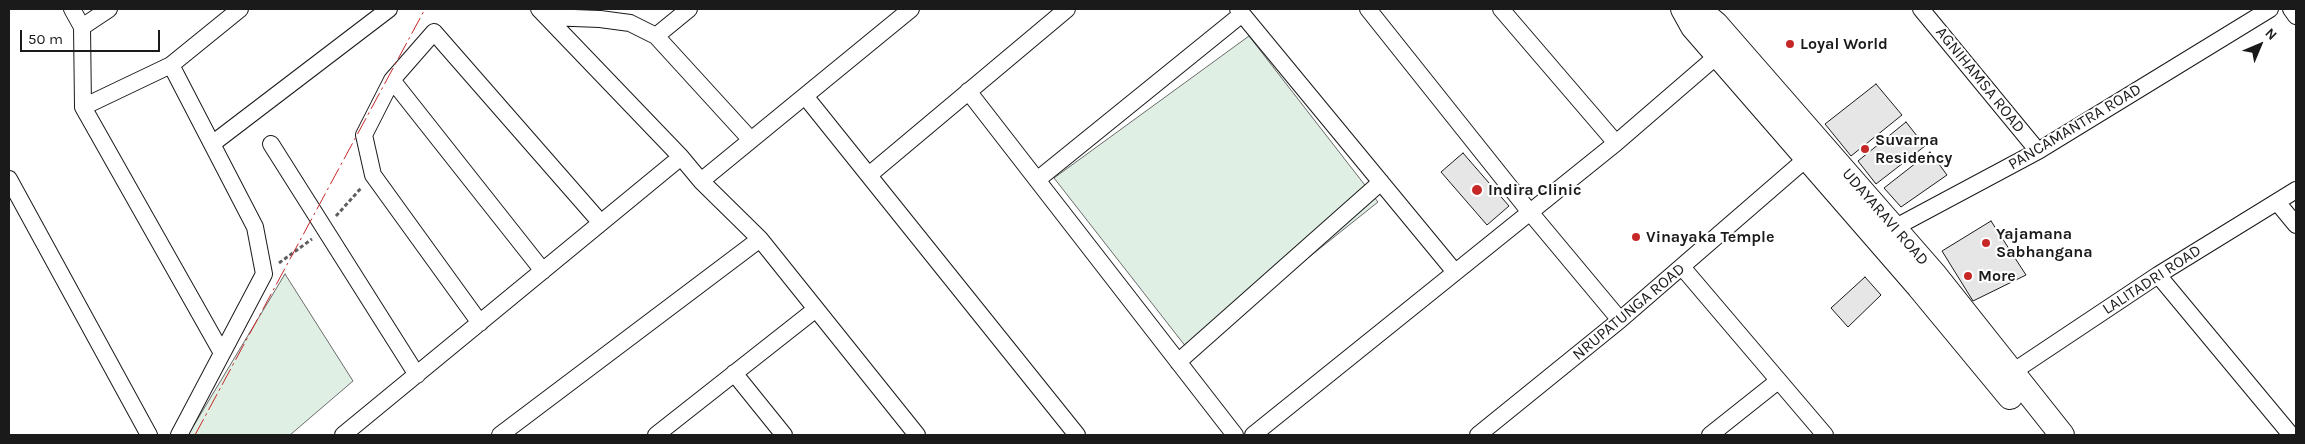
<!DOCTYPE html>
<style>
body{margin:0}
#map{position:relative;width:2305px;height:444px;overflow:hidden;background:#fff;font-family:Karla,sans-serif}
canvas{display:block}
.frame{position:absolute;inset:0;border:10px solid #1a1a1a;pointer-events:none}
.north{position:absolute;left:2235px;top:20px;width:50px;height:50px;-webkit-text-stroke:4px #fff;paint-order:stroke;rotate:45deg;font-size:14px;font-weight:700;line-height:20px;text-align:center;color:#1a1a1a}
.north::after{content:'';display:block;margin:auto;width:18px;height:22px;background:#1a1a1a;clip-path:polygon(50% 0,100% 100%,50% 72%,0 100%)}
.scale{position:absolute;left:20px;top:30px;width:140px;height:22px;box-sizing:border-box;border:2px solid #1a1a1a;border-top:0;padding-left:6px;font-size:15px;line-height:18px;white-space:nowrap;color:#1a1a1a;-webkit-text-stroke:4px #fff;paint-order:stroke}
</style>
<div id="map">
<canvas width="2305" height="444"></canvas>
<div class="frame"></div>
<div class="north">N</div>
<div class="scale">50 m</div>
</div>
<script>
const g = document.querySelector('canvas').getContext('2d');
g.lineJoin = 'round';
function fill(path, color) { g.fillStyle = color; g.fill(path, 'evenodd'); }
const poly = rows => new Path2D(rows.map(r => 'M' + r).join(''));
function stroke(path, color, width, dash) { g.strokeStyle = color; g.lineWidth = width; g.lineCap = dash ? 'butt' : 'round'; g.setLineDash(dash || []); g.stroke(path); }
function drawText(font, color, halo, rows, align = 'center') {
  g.font = font + ' Karla,sans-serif'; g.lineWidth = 4; g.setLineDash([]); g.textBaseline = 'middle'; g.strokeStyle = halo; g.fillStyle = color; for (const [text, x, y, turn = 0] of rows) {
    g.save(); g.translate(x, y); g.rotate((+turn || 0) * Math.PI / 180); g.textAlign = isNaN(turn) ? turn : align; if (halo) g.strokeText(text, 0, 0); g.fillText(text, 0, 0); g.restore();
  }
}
const green = poly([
 [1249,36,1378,202,1190,352,1054,178,1249,36],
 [285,274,353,381,290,435,188,435,285,274]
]);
const building = poly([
 [1876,84,1902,115,1851,156,1825,124,1876,84],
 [1906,122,1925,146,1876,184,1858,161,1906,122],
 [1930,152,1947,175,1901,207,1884,188,1930,152],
 [1463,153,1509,206,1487,225,1441,172,1463,153],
 [1991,221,2026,275,1973,301,1942,251,1991,221],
 [1865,277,1881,295,1848,327,1831,308,1865,277]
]);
const path = poly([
 [336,216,362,187],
 [279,263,312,239]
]);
const street = poly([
 [72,9,82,27,83,107,222,353],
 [539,9,681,157],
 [1238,9,1455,272],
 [1368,9,1529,211,1620,320],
 [1501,9,1616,143],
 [1921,9,2038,151],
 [2291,9,2296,16],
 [547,17,600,19,630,23,656,36,751,140],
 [82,27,109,9],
 [656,36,689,9],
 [171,65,255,227,264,274,179,435],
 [392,80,543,271],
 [968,91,1235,435],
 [805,96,1077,435],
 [83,107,171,65,240,9],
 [212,144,389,9],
 [271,144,417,375],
 [869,175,1067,9],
 [9,179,149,435],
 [1037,180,1242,14],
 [701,181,760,239,917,435],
 [2277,202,2296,225],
 [1886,234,1894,228,2038,151,2270,9],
 [1682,267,1825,435],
 [2158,275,2291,435],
 [480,323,373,175,364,135,392,80,434,32,601,223],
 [1178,362,1381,182],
 [734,373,784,435],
 [2011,373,2158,275,2296,190],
 [343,435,681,157,701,181,911,9],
 [500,435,760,239],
 [656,435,816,309],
 [1253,435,1616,143,1718,55],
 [1478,435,1620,320,1814,152],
 [1710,435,1778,381]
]);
const secondary = poly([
 [1683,9,1693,27,1919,287,2010,397],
 [1698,9,1716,24,1935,275,2062,435]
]);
const power = poly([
 [195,435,425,9]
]);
const markers = [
 [1790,44,5,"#c62828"],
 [1865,149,5,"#c62828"],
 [1477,190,6,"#c62828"],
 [1636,237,5,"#c62828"],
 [1986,243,5,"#c62828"],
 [1968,276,5,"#c62828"]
];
const poiNames = [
 ["Loyal World",1800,44],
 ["Suvarna",1875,140],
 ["Residency",1875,158],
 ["Indira Clinic",1488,190],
 ["Yajamana",1996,234],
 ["Sabhangana",1996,252],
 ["Vinayaka Temple",1646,237],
 ["More",1978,276]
];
const streetNames = [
 ["AGNIHAMSA ROAD",1980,80,51],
 ["PANCAMANTRA ROAD",2075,127,-31],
 ["UDAYARAVI ROAD",1885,217,49],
 ["LALITADRI ROAD",2152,280,-33],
 ["NRUPATUNGA ROAD",1629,312,-40]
];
fill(green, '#e0efe3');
stroke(green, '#6a6a6a', 1);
fill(building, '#e6e6e6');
stroke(building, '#1a1a1a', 1);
stroke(street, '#1a1a1a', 18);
stroke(secondary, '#1a1a1a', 26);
stroke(path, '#5f5f5f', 3, [4, 2.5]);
stroke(street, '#fff', 16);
stroke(secondary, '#fff', 24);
stroke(power, '#c62828', 1, [18, 4, 2.5, 4]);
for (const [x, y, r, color] of markers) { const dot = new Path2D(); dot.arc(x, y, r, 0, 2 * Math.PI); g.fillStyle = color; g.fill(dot); stroke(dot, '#fff', 2); }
drawText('bold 16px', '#1a1a1a', '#fff', poiNames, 'left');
drawText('16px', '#1a1a1a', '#fff', streetNames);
</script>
